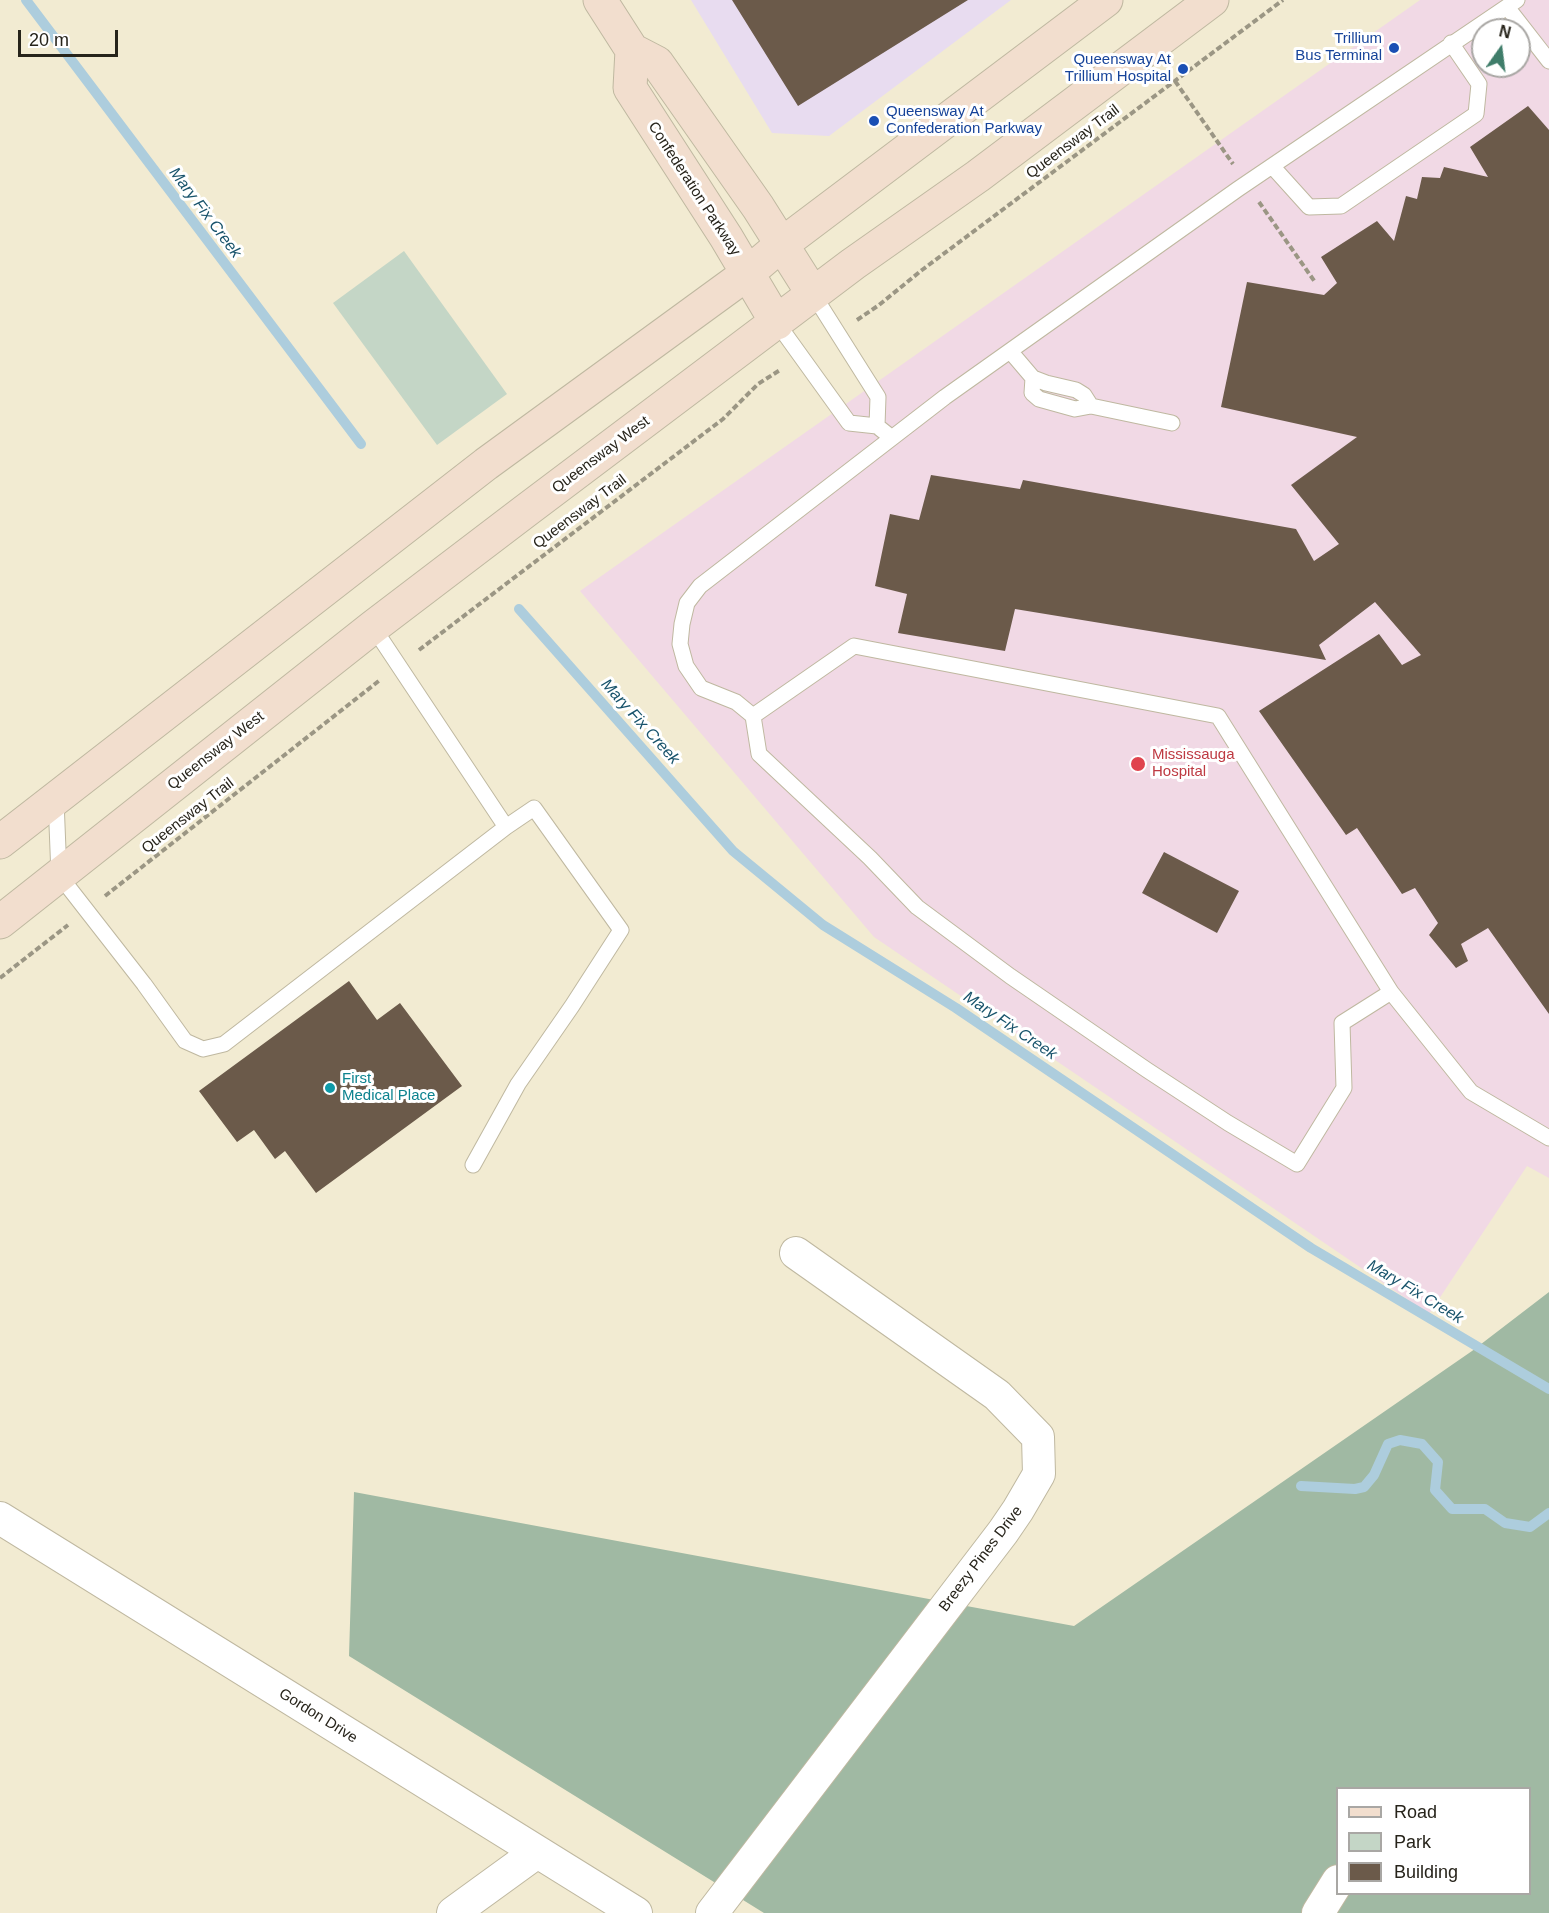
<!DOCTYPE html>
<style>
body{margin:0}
#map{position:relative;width:1549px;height:1913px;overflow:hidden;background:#f2ebd2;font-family:Arial,sans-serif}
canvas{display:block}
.legend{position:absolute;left:1336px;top:1787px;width:195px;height:108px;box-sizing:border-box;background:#fff;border:2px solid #a9a7a4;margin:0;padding:8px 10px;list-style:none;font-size:18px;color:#27241b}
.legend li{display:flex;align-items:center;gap:12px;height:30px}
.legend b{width:30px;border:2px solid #a9a7a4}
.north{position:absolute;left:1471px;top:18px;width:60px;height:60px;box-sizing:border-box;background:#fff;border:2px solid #a9a7a4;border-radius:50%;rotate:14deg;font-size:16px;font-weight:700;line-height:24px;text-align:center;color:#27241b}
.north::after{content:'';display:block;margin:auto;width:21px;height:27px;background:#3f7d6a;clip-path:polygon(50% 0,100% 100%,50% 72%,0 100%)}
.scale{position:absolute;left:18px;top:30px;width:100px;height:27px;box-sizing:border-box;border:3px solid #27241b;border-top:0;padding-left:8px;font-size:18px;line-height:21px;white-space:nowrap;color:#27241b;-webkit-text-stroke:4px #fff;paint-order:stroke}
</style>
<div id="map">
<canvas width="1549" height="1913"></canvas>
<ul class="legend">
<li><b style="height:8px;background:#f2dece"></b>Road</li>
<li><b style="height:16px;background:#c4d6c6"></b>Park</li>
<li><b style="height:16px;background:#6b5a4a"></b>Building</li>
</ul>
<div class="north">N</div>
<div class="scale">20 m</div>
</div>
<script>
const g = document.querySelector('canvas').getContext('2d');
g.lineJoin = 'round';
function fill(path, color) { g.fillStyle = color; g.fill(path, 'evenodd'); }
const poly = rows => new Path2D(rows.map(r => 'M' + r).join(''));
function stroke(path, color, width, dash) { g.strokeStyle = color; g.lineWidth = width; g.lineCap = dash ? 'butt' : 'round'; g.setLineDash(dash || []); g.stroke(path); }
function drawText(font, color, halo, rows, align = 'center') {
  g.font = font + ' Arial,sans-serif'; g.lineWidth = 6; g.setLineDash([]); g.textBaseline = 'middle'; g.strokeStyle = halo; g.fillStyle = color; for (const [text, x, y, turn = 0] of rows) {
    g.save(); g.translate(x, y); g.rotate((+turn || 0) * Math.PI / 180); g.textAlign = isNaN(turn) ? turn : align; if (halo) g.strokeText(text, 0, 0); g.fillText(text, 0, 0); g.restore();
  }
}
const commercial = poly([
 [691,0,1011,0,829,136,772,133]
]);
const medical = poly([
 [1420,0,1549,0,1549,1178,1527,1166,1429,1314,874,937,580,591],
 [1483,30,1519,30,1519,66,1483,66]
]);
const green = poly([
 [404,251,507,394,437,445,333,303]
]);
const forest = poly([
 [1549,1292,1549,1913,764,1913,349,1656,354,1492,1074,1626,1472,1351],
 [1338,1788,1530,1788,1530,1894,1338,1894]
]);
const stream = poly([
 [26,0,361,444],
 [519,609,733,851,823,925,956,1008,1311,1248,1549,1389],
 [1301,1486,1355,1489,1364,1487,1374,1475,1388,1444,1400,1440,1422,1444,1438,1462,1435,1490,1452,1509,1485,1509,1505,1523,1530,1527,1549,1513]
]);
const building = poly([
 [732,0,968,0,798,106],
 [1528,106,1549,130,1549,1014,1488,928,1461,944,1468,961,1456,968,1429,935,1438,923,1415,888,1402,894,1357,828,1346,835,1259,711,1379,634,1402,665,1421,655,1375,602,1319,645,1326,660,1015,609,1005,651,898,633,907,594,875,586,890,514,919,520,931,475,1020,489,1023,480,1296,529,1314,561,1339,544,1291,485,1357,437,1221,407,1247,282,1324,295,1337,283,1321,257,1377,221,1394,241,1406,196,1417,199,1422,177,1440,178,1444,167,1488,177,1470,147],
 [1164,852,1239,891,1217,933,1142,893],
 [349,981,377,1020,400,1003,462,1086,316,1193,285,1151,275,1159,254,1130,237,1142,199,1091]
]);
const path = poly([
 [1175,81,1233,164],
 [1259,202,1315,282],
 [857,320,879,305,922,270,1283,0],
 [419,650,723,419,758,384,780,370],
 [105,896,380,680],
 [0,978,68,925]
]);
const lane = poly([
 [1507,7,1549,61],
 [1272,166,1309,207,1341,206,1476,114,1479,84,1451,43],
 [813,294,878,397,877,426],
 [777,323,849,423,877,426,892,438],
 [1010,351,1033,378,1046,383,1076,390,1084,395,1091,406,1075,409,1039,399,1032,393,1033,378],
 [1091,406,1172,423],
 [373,627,506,827,534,808,621,930,572,1006,518,1084,473,1165],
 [753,716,854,646,1218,716,1391,992,1471,1092,1549,1138],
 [56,800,59,875,144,984,185,1041,203,1049,224,1044,506,827],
 [1391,992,1342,1023,1344,1088,1297,1164,1228,1123,1147,1070,1010,976,917,907,870,858,759,754,753,716,736,702,701,688,686,666,680,644,682,624,687,603,700,586,945,397,1238,189,1517,0]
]);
const street = poly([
 [0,1518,636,1913],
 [453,1913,537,1852],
 [712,1913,1003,1532,1018,1510,1039,1474,1038,1437,997,1395,796,1253],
 [1318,1913,1338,1881]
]);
const secondary = poly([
 [600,0,632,50,657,63,758,207,813,294],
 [632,50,630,88,726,237,777,323],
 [0,842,486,464,748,273,781,245,1106,0],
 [0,922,373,627,524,512,853,264,978,176,1212,0]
]);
const markers = [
 [1394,48,6,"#1a4fb4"],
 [1183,69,6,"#1a4fb4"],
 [874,121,6,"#1a4fb4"],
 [1138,764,8,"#e0444e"],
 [330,1088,6,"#0f9aa8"]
];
const transitNames = [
 ["Trillium",1382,39],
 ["Bus Terminal",1382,56],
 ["Queensway At",1171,60],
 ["Trillium Hospital",1171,77],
 ["Queensway At",886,112,"left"],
 ["Confederation Parkway",886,129,"left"]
];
const streetNames = [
 ["Queensway Trail",1073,142,-37],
 ["Confederation Parkway",694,189,57],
 ["Queensway West",601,455,-37],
 ["Queensway Trail",580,512,-37],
 ["Queensway West",216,751,-38],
 ["Queensway Trail",188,816,-38],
 ["Breezy Pines Drive",981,1559,-53],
 ["Gordon Drive",318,1716,32]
];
const healthNames = [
 ["Mississauga",1152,755],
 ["Hospital",1152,772]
];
const cultureNames = [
 ["First",342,1079],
 ["Medical Place",342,1096]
];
const waterNames = [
 ["Mary Fix Creek",205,213,53],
 ["Mary Fix Creek",640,722,48],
 ["Mary Fix Creek",1010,1026,34],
 ["Mary Fix Creek",1415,1292,31]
];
fill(commercial, '#e8dcf0');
fill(medical, '#f1d9e5');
fill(green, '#c4d6c6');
fill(forest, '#a0b9a3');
stroke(stream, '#adcddd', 10);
fill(building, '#6b5a4a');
stroke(lane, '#bfb8a0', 17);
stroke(street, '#bfb8a0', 34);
stroke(secondary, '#bfb8a0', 35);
stroke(path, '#9b9684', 4, [6, 3]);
stroke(lane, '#fff', 15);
stroke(street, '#fff', 32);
stroke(secondary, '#f2dece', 33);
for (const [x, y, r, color] of markers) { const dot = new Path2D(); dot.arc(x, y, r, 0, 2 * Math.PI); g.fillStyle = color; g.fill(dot); stroke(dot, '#fff', 2); }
drawText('15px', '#164399', '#fff', transitNames, 'right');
drawText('15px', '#27241b', '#fff', streetNames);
drawText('15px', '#be3a42', '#fff', healthNames, 'left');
drawText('15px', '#0d838f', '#fff', cultureNames, 'left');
drawText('italic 16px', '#18536b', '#fff', waterNames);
</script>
